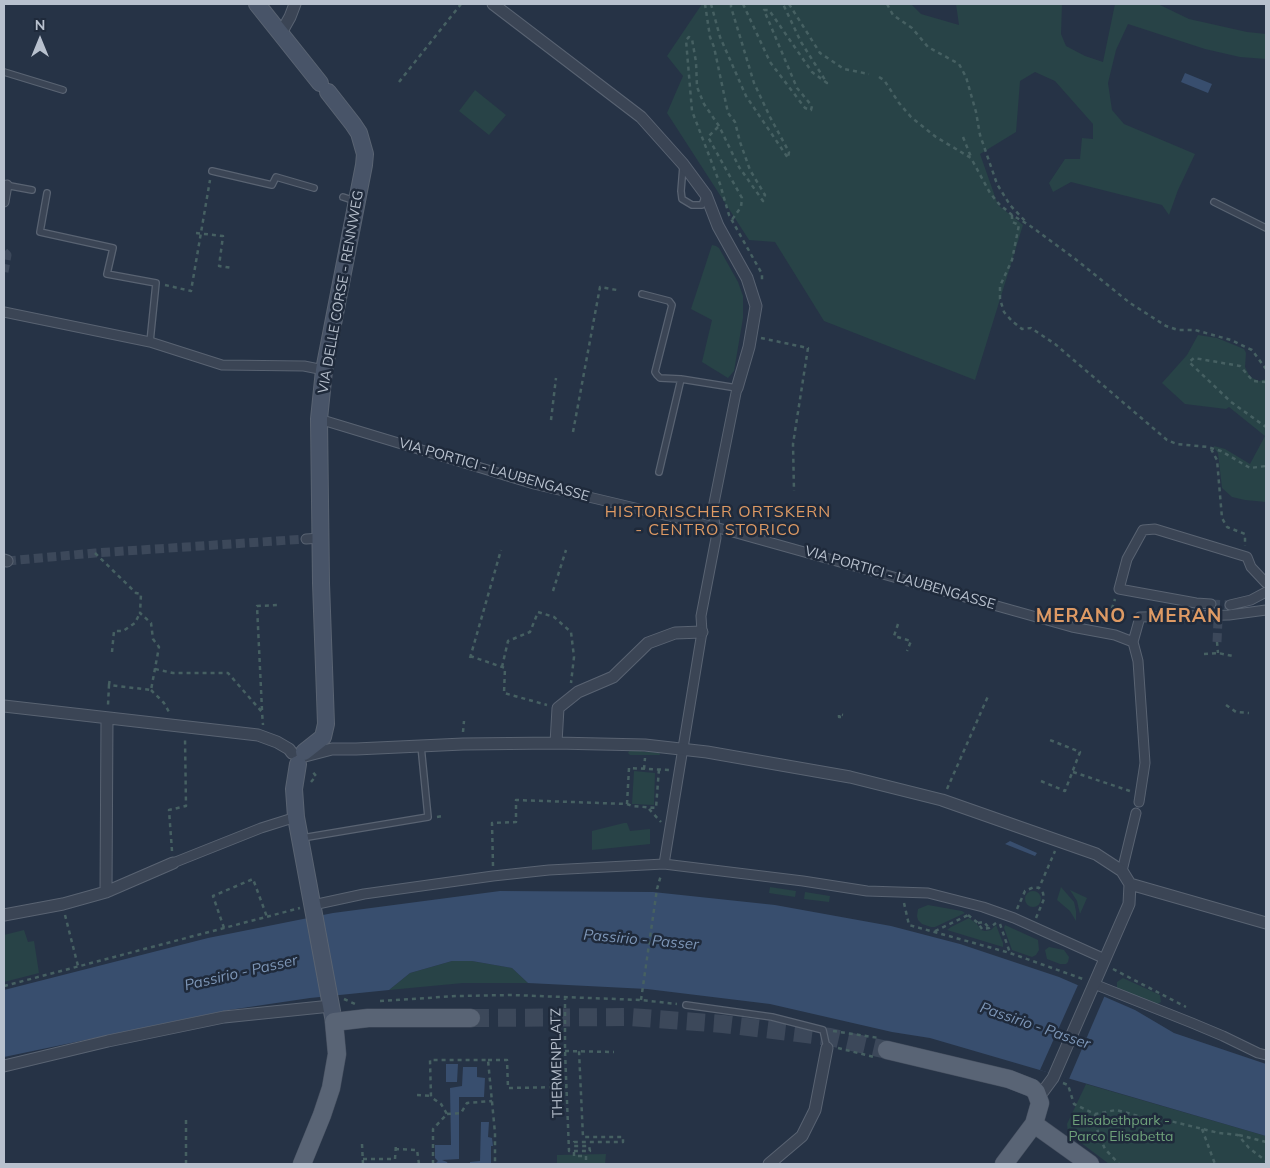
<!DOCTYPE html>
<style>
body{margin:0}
#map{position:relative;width:1270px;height:1168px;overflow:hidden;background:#263346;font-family:Mulish,sans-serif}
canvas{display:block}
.frame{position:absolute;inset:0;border:5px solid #b8c1ce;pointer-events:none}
.north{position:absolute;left:15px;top:15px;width:50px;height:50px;-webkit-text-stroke:4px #1f2a3b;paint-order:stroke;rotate:0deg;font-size:14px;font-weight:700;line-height:20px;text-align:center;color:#b8c1ce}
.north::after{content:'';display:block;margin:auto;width:18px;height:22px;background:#b8c1ce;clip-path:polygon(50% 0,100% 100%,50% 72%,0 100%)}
</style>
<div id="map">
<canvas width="1270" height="1168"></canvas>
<div class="frame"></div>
<div class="north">N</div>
</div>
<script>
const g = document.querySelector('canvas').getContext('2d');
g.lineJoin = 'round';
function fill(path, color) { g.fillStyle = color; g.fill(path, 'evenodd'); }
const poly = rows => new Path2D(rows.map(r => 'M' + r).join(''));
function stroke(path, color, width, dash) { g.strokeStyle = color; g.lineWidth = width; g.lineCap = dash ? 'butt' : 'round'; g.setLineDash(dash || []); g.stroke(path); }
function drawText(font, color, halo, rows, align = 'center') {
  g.font = font + ' Mulish,sans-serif'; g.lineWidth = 5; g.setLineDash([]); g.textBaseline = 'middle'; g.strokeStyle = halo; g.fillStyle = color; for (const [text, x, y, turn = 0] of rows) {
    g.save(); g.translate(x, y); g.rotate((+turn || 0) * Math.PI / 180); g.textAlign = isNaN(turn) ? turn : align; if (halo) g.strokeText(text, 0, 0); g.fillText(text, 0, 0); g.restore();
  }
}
const green = poly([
 [702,4,911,4,921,14,959,25,956,4,1062,4,1061,34,1066,46,1085,56,1103,62,1115,4,1158,4,1189,19,1247,32,1266,34,1266,59,1240,57,1205,49,1128,24,1116,50,1108,83,1112,110,1124,124,1195,154,1178,190,1169,215,1162,205,1071,182,1053,192,1049,183,1065,159,1080,159,1082,138,1093,139,1093,124,1055,81,1035,72,1020,81,1016,132,980,154,998,205,1023,225,975,380,824,321,775,242,749,240,667,113,683,76,667,56],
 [475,90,506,115,489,135,459,111],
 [712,245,716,246,719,248,738,282,743,296,743,318,734,371,728,378,702,362,712,320,691,309],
 [1198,335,1217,338,1244,349,1246,353,1245,367,1250,377,1259,381,1266,379,1266,502,1245,500,1232,497,1222,488,1218,453,1214,448,1214,446,1225,449,1250,464,1265,436,1229,407,1226,409,1185,404,1162,383,1187,355],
 [630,749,646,752,653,750,659,752,660,755,630,755,628,753],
 [634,771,655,773,654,805,632,804],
 [624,823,627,823,630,831,650,829,650,844,592,850,592,831],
 [770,887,796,891,795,897,769,893],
 [1061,887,1074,902,1076,911,1076,921,1070,911,1057,900],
 [1070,890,1087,898,1080,914,1077,901],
 '1025 899a8 8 0 1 1 16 0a8 8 0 1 1-16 0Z',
 [805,892,830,896,829,902,804,899],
 [928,905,962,911,965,913,935,927,931,927,922,924,918,920,917,916,918,909],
 [969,918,977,924,981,930,985,931,991,930,996,925,1003,943,1003,947,947,930,951,927],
 [1005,925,1038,940,1039,950,1036,955,1032,957,1012,950,1004,928],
 [24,930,28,942,34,941,39,973,4,982,4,935],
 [1049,947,1064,950,1069,957,1068,962,1066,964,1060,964,1047,959,1045,950],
 [452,961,472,961,512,968,528,983,463,983,389,990,410,973],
 [1123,978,1160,995,1161,1002,1156,1005,1119,990,1117,988,1117,982],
 [1086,1084,1266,1136,1266,1164,1109,1164,1068,1133,1067,1124],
 [606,1154,605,1164,557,1164,557,1155]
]);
const water = poly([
 [1185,73,1212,84,1208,93,1181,82],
 [1010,841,1037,853,1035,856,1005,844],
 [500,891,653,892,775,905,891,926,960,944,1059,977,1135,1010,1174,1033,1266,1064,1266,1136,930,1038,892,1032,770,1004,647,989,528,983,512,968,472,961,452,961,410,973,389,990,310,998,229,1010,4,1057,4,990,208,938,333,913],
 [446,1064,458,1064,457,1082,446,1082],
 [463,1067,477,1067,477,1077,485,1078,484,1097,459,1097,459,1159,442,1160,447,1162,448,1164,435,1164,438,1161,435,1158,435,1145,451,1145,450,1088,462,1086],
 [481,1122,489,1122,488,1137,492,1138,493,1146,491,1146,491,1163,470,1164,470,1162,480,1161]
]);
const pier = poly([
 [1078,985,1105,995,1069,1079,1040,1070]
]);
const pedestrianTunnel = poly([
 [4,252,7,255,4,272],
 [7,561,95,553,306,539],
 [1211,604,1230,605],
 [1217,642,1218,620]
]);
const primaryTunnel = poly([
 [471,1018,630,1017,723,1024,830,1037,887,1050]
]);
const path = poly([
 [705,4,710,37,714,47,728,113,735,122,740,142,750,170,765,195,763,201,739,167,719,126,704,104,697,87,696,62,692,39,689,37,686,40,692,111,720,184,729,215,762,274,762,282],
 [711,4,720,37,746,96,788,158,789,152,770,117,754,83,731,7,731,4],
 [743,4,770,62,805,108,811,110,812,106,797,88,764,10,769,10,812,72,827,83,801,42,783,4],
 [789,4,820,53,844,69,869,74],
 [887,4,893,15,912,28,928,47,959,64,966,77,976,112,980,135,997,184,1010,205,1026,222],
 [879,77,884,80,899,103,911,117,936,137,971,158,990,193,999,204,1012,215,1029,225,1074,258,1130,303,1166,326,1178,330,1195,330,1231,340,1252,350,1266,369],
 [399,82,461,4],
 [718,127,708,137,742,198,741,207,731,221],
 [963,137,971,157],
 [1012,215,1012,222,1019,225,1012,260,1000,286,1000,299,1004,312,1012,321,1022,329,1031,328,1055,344,1167,440,1177,444,1208,447,1221,451,1250,468,1266,466],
 [196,233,223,236,219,266,232,268],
 [165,285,191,291,210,180],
 [761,338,808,348,793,444,794,491],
 [1266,382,1253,381,1240,366,1194,358,1189,362,1231,402,1266,427],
 [551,420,556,378],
 [573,432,600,287,617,290],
 [1211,449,1217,460,1222,518,1227,527,1245,534,1245,546],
 [95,553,136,593,141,594,140,613,151,623,153,639,159,647,151,690,109,685,108,705],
 [553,591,566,550],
 [898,624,894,636,911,641,907,651],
 [1107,624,1115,599],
 [1217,642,1218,653],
 [112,652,114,631,123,631,135,623,140,613],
 [1204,654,1218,653,1233,656],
 [470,656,505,668,504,693,547,705],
 [470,658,501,550],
 [502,667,508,641,530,632,538,612,554,617,571,632,574,657,571,683],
 [155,669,173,673,228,673,262,712,263,725],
 [109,685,110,678],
 [151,690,164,703,169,712],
 [1226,705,1236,712,1249,713],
 [262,710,257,606,279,605],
 [841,717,839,717,839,714,843,715],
 [463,732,464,721],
 [644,769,645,758],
 [1073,772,1130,791],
 [1041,781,1065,791,1080,752,1050,740],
 [311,782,316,776,312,771],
 [947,789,989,694],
 [627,804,629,768,669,770],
 [649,809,661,822],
 [437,817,443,816],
 [172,851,169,810,186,806,185,738],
 [493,866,492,823,516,822,516,800,627,804,632,806,656,808,659,769],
 [904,903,909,925,1010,953,1083,979],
 [1017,909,1025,891,1034,887,1039,888,1055,851],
 [65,915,78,966],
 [968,915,978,923,982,929,989,928,996,923],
 [1036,918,1044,899,1043,893,1039,888],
 [978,923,984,922,989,928],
 [1000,924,1010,953],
 [224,928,213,896,253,879,267,917],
 [935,931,968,915],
 [1113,969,1186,1007],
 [4,986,300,908],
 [565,996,565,1051,569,1151,590,1151,589,1146,574,1146,574,1142,623,1142,623,1137,583,1137,579,1051],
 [344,999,355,1004],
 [641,1000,657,889,661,875],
 [380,1001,457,996,512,995,641,1000,677,1004],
 [833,1031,879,1038],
 [838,1048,874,1057],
 [565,1051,614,1052],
 [488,1060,507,1060,508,1088,567,1087],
 [1063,1083,1068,1085,1074,1104,1095,1114,1116,1110,1154,1120,1170,1121,1219,1133,1238,1135,1249,1148,1266,1161],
 [417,1095,431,1096],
 [447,1114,461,1113,467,1103,492,1101],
 [1095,1114,1098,1133,1105,1149,1119,1164],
 [186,1120,186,1164],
 [1202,1129,1215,1164],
 [1239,1135,1266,1142],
 [362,1144,363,1164],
 [395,1149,417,1150,419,1164],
 [574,1152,574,1156,586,1156,586,1164],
 [363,1159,395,1159,396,1144],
 [433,1164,433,1129,447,1114,441,1104,431,1097,430,1060,488,1060,495,1133,495,1164]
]);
const service = poly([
 [4,72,63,90],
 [683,166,681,191,682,199,692,205,702,205,705,197],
 [212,171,272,185,276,177,314,188],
 [5,185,32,190],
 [47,193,40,232,113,248,107,274,156,283,150,342],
 [343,197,355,201],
 [1214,202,1266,228],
 [642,294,669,301,672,305,655,372,657,375,660,378,681,379,737,388],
 [659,472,681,379],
 [302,838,428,817,421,746],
 [686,1005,772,1017,823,1030,827,1048]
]);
const pedestrian = poly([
 [4,202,7,185],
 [4,312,150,342,222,365,304,366,324,370],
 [319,419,534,484,715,527,1072,627,1115,635,1133,642],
 [306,539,321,538],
 [1211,604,1196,603,1119,589,1127,559,1143,530,1155,529,1247,557,1251,567,1266,583],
 [1230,605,1251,600,1266,592],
 [1139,802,1145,763,1138,661,1133,642,1140,617,1229,615,1266,610],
 [173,863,261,828,296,817],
 [664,864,702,632,701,616,716,538,713,508,737,388],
 [1122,871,1136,813],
 [313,905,364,894,493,876,549,870,664,864,803,881,867,891,928,893,983,907,1014,918,1105,959],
 [1094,984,1192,1023,1223,1036,1258,1053,1266,1055]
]);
const minor = poly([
 [493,4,641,117,683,164,706,195,718,226,747,278,756,306,749,347,737,388],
 [281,33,290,17,295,4],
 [4,560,7,561],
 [4,706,258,735,277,742,289,749,292,753],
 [556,743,558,708,578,692,613,677,648,643,675,633,702,632],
 [305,756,332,749,356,749,463,744,556,743,645,745,707,752,850,777,942,800,1096,854,1122,871,1130,884,1129,904,1053,1078,1039,1097],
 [1130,884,1266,923],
 [106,892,107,718],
 [4,915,63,904,106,892,173,863],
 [4,1066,108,1041,224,1017,331,1006],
 [769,1164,802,1136,815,1110,827,1048]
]);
const secondary = poly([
 [257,4,320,83],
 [304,752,323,737,326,724,321,583,319,419,324,370,364,165,365,154,359,133,353,124,328,92],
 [298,764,294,789,296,817,334,1022]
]);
const primary = poly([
 [887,1050,1009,1079,1032,1088,1036,1092,1040,1103,1034,1124,1004,1164],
 [1034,1124,1090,1164],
 [302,1164,322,1115,331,1088,337,1054,334,1022,368,1018,471,1018]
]);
const streetNames = [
 ["VIA DELLE CORSE - RENNWEG",341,292,-80],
 ["VIA PORTICI - LAUBENGASSE",494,470,16],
 ["VIA PORTICI - LAUBENGASSE",900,578,16],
 ["THERMENPLATZ",557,1063,-91]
];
const parkNames = [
 ["Elisabethpark -",1121,1121],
 ["Parco Elisabetta",1121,1137]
];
const waterNames = [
 ["Passirio - Passer",641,940,5],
 ["Passirio - Passer",241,973,-13],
 ["Passirio - Passer",1035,1026,19]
];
const quarterNames = [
 ["HISTORISCHER ORTSKERN",718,512],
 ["- CENTRO STORICO",718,530]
];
const districtNames = [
 ["MERANO - MERAN",1129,616]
];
fill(green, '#284347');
fill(water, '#384e6e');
fill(pier, '#263346');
stroke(pedestrianTunnel, '#3c485a', 9, [9, 4.5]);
stroke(primaryTunnel, '#3c485a', 18, [18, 9]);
stroke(service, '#596372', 8);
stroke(pedestrian, '#596372', 11);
stroke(minor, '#596372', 13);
stroke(secondary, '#596372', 18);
stroke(primary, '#444e5e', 19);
stroke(path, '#466062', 2.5, [4, 4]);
stroke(service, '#3b4555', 5.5);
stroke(pedestrian, '#3b4555', 9);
stroke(minor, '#3b4555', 11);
stroke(secondary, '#485468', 16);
stroke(primary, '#596475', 18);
drawText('14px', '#b8c1ce', '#1f2a3b', streetNames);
drawText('14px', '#6ea17a', '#1f2a3b', parkNames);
drawText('italic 15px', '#7d96b7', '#1f2a3b', waterNames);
g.letterSpacing = '1px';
drawText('16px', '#de9a64', '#1f2a3b', quarterNames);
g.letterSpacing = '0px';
g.letterSpacing = '1px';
drawText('bold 19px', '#de9a64', '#1f2a3b', districtNames);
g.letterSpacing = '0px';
</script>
